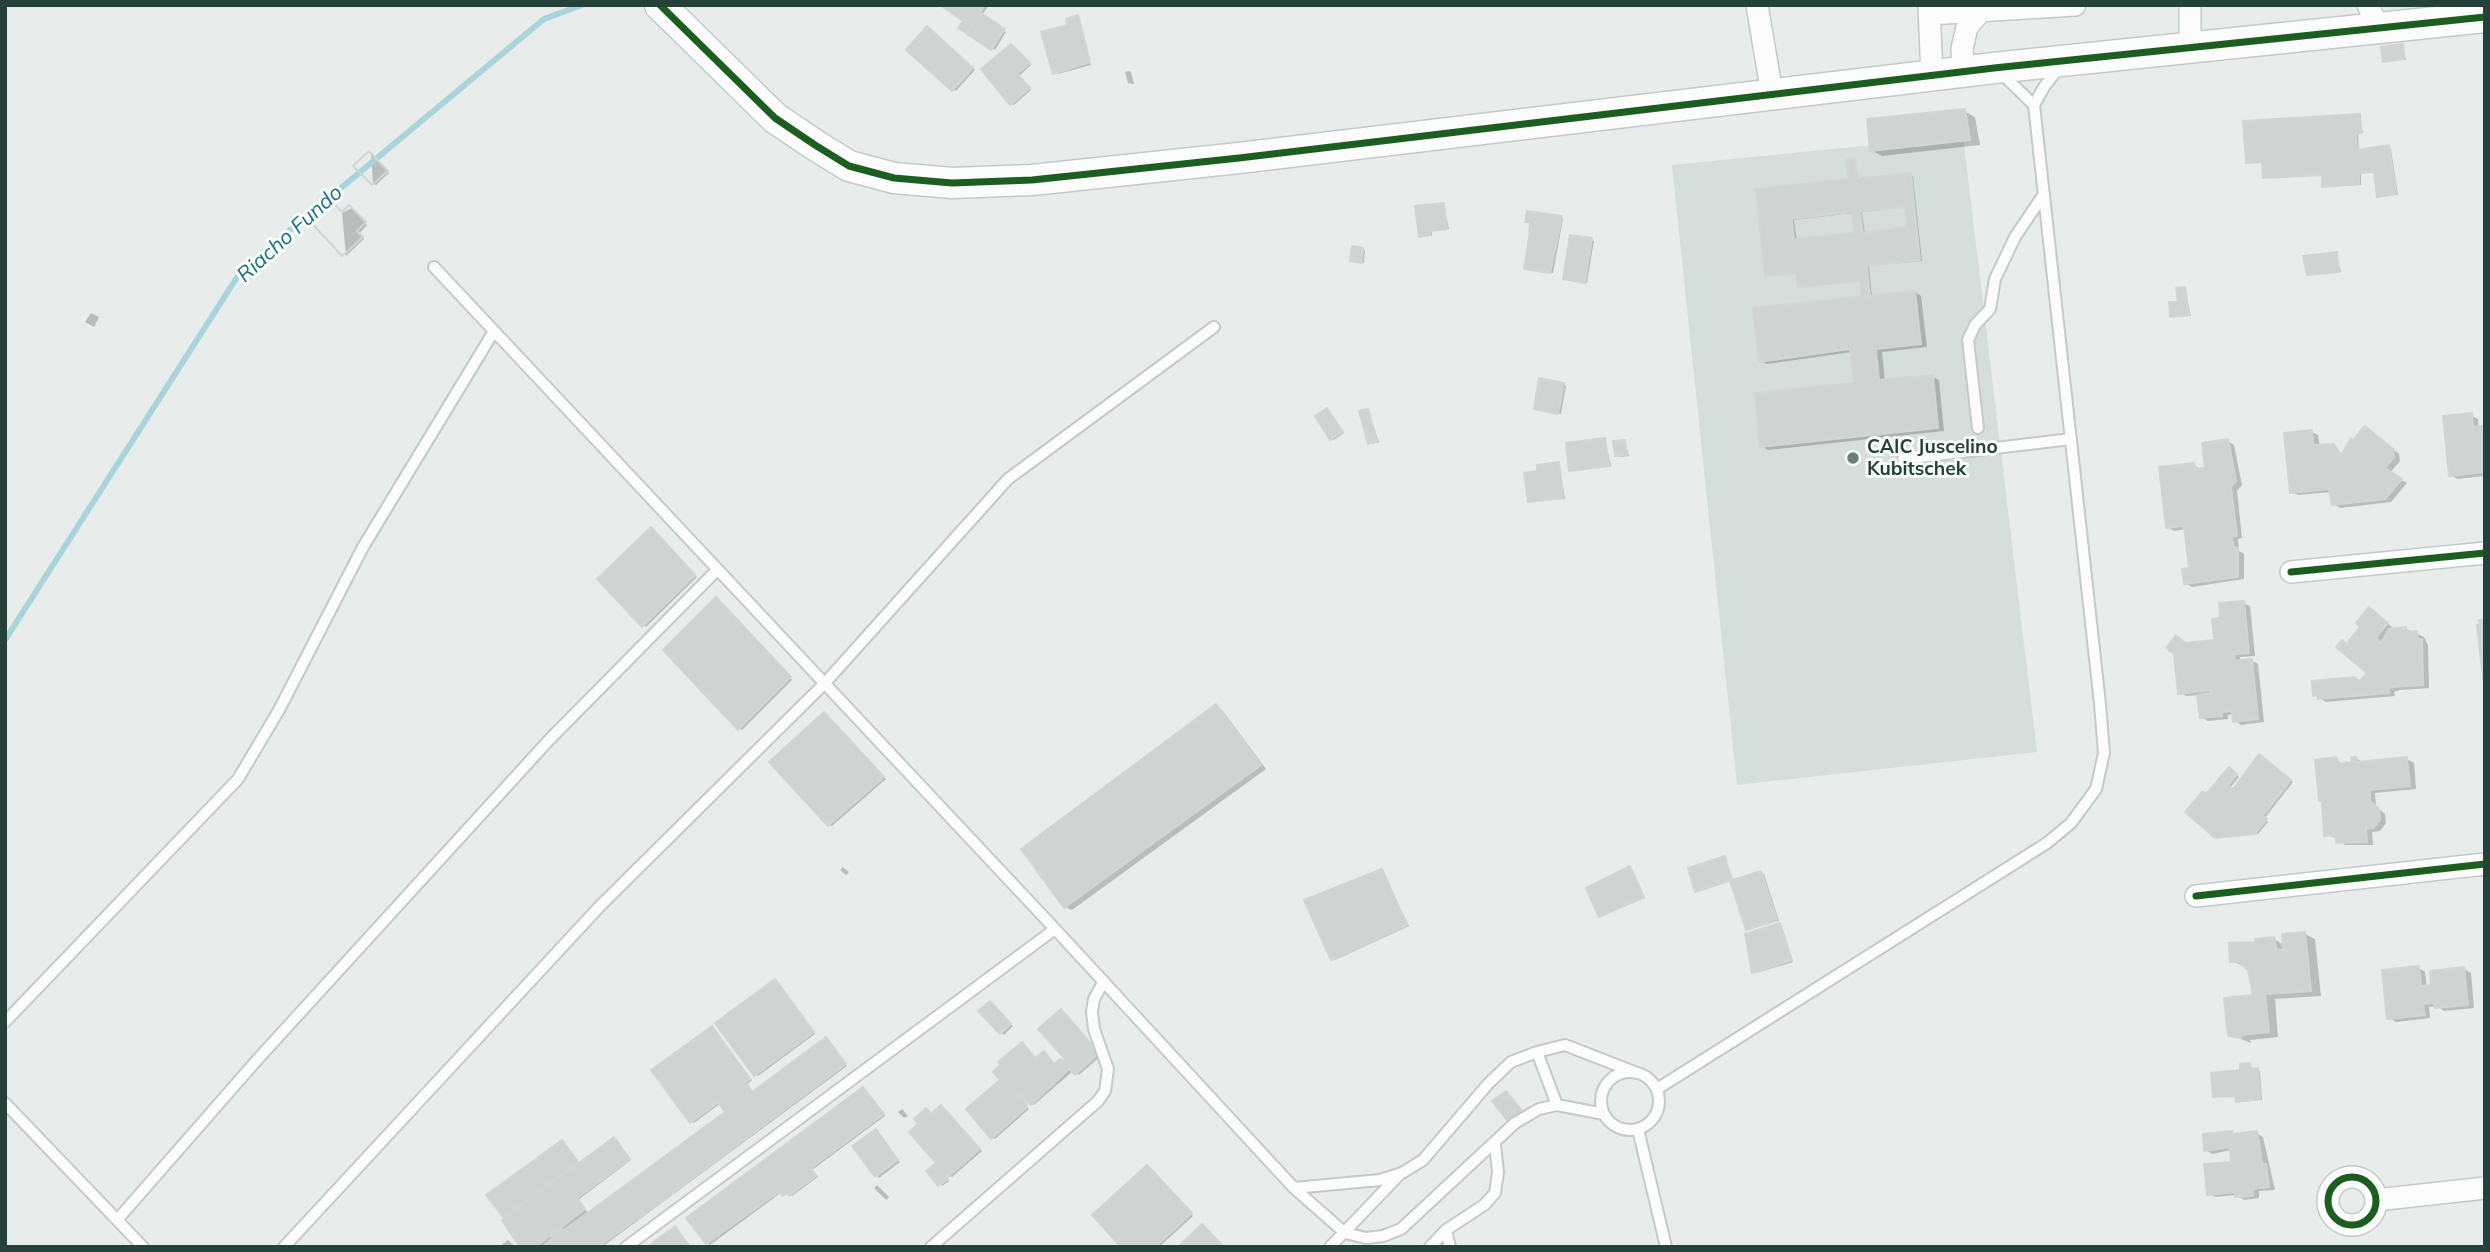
<!DOCTYPE html>
<style>
body{margin:0}
#map{position:relative;width:2490px;height:1252px;overflow:hidden;background:#e8edeb;font-family:Mulish,sans-serif}
canvas{display:block}
.frame{position:absolute;inset:0;border:7px solid #24423a;pointer-events:none}
</style>
<div id="map">
<canvas width="2490" height="1252"></canvas>
<div class="frame"></div>
</div>
<script>
const g = document.querySelector('canvas').getContext('2d');
g.lineJoin = 'round';
function fill(path, color) { g.fillStyle = color; g.fill(path, 'evenodd'); }
const poly = rows => new Path2D(rows.map(r => 'M' + r).join(''));
function stroke(path, color, width, dash) { g.strokeStyle = color; g.lineWidth = width; g.lineCap = dash ? 'butt' : 'round'; g.setLineDash(dash || []); g.stroke(path); }
function drawText(font, color, halo, rows, align = 'center') {
  g.font = font + ' Mulish,sans-serif'; g.lineWidth = 6; g.setLineDash([]); g.textBaseline = 'middle'; g.strokeStyle = halo; g.fillStyle = color; for (const [text, x, y, turn = 0] of rows) {
    g.save(); g.translate(x, y); g.rotate((+turn || 0) * Math.PI / 180); g.textAlign = isNaN(turn) ? turn : align; if (halo) g.strokeText(text, 0, 0); g.fillText(text, 0, 0); g.restore();
  }
}
const built = poly([
 [1963,136,2037,752,1737,785,1672,165]
]);
const shadow = poly([
 [943,5,989,5,982,15,1006,32,995,50,961,27,965,21],
 [1078,17,1091,65,1058,74,1055,73,1070,26],
 [930,30,975,70,956,91,953,89],
 [1011,46,1031,65,1019,76,1031,90,1014,105,1011,104],
 [2402,46,2406,60,2384,60],
 [1129,71,1131,72,1134,84,1128,83,1125,72],
 [1964,111,1975,117,1980,145,1882,156,1871,150],
 [2359,115,2363,133,2358,134,2359,151,2391,149,2398,195,2378,196,2375,172,2361,174,2361,185,2327,187,2323,175,2268,178,2264,163,2247,162],
 [371,154,389,173,376,185,373,184],
 [1854,161,1859,180,1913,176,1922,261,1869,266,1872,297,1915,292,1921,296,1927,347,1882,352,1885,382,1932,376,1939,380,1944,431,1768,450,1762,446,1856,385,1852,352,1767,364,1760,361,1864,298,1862,281,1802,287,1798,274,1767,275,1758,191,1851,180],
 [1907,207,1909,229,1865,234,1862,212],
 [1853,213,1856,235,1797,241,1794,220],
 [1444,205,1449,229,1432,231,1432,236,1421,235],
 [352,208,367,225,359,234,364,239,346,256,342,213],
 [1561,217,1563,219,1553,273,1529,269,1532,223,1527,221],
 [1591,240,1594,241,1587,283,1568,280],
 [1363,250,1365,251,1364,263,1354,262],
 [2336,254,2341,272,2309,274],
 [2185,290,2191,316,2175,317,2172,316],
 [91,313,99,317,94,327,85,322],
 [1563,384,1566,386,1561,414,1538,409],
 [1327,410,1344,433,1334,440,1331,439],
 [1368,411,1379,442,1372,444,1370,443],
 [2471,415,2478,419,2479,429,2485,428,2485,476,2457,479,2451,475],
 [2312,432,2318,435,2320,447,2333,445,2343,455,2354,442,2372,432,2399,454,2400,461,2390,473,2407,483,2391,502,2340,508,2334,504,2331,492,2298,495,2292,492],
 [1605,440,1611,466,1570,470],
 [1625,441,1629,456,1620,457,1617,455],
 [2228,441,2234,445,2242,485,2237,491,2242,538,2238,539,2239,551,2244,554,2244,579,2192,587,2185,583,2191,569,2186,529,2174,531,2168,527,2194,465,2201,470,2207,469],
 [1559,464,1565,499,1530,501],
 [653,530,697,577,646,627,600,580],
 [719,601,792,680,742,730,739,728],
 [2243,603,2250,606,2255,656,2240,657,2241,662,2252,661,2258,664,2264,722,2241,725,2235,721,2234,714,2228,715,2228,719,2208,721,2201,717,2199,695,2186,696,2180,692,2187,645,2216,641,2222,620],
 [2376,613,2393,628,2391,630,2406,629,2424,637,2428,645,2429,688,2400,690,2394,692,2395,696,2326,702,2314,695,2361,683,2369,673,2342,642,2355,650],
 [1216,707,1222,710,1266,769,1072,910,1065,907],
 [827,716,886,779,832,826,829,825],
 [2262,758,2293,782,2264,819,2268,822,2258,834,2219,838,2216,836,2207,795,2232,771,2239,777,2230,788,2233,791],
 [2356,758,2362,762,2407,759,2414,763,2416,789,2375,793,2376,806,2385,814,2386,823,2380,831,2372,832,2373,845,2345,845,2338,838,2326,835,2324,803,2320,800,2335,759,2343,765,2354,764],
 [1724,858,1734,882,1764,874,1779,921,1748,929,1732,881,1697,890],
 [843,867,849,872,846,875,840,870],
 [1630,868,1645,898,1600,916],
 [1382,871,1409,926,1335,960,1332,959],
 [1780,925,1793,962,1756,973,1754,972],
 [2305,934,2315,939,2321,996,2275,999,2278,1037,2250,1040,2251,1043,2230,1035,2255,997,2249,969,2232,961,2257,944,2274,939,2284,945],
 [2419,968,2425,972,2427,988,2464,969,2471,973,2474,1008,2444,1011,2437,1006,2429,1007,2430,1018,2396,1022,2389,1018],
 [777,983,815,1034,758,1076,755,1074],
 [993,1005,1013,1026,1004,1035,981,1011],
 [714,1029,752,1080,745,1086,753,1093,829,1041,847,1066,602,1247,523,1247,504,1216,562,1142,580,1164,614,1139,631,1160,578,1200,589,1214,727,1112,721,1103,694,1123,691,1122],
 [1041,1029,1101,1056,1079,1075,1073,1071,1034,1105,1012,1086,1008,1089,1029,1109,995,1139,969,1110,1036,1060,1055,1065,1068,1060],
 [2250,1065,2253,1070,2260,1071,2262,1100,2240,1102,2237,1096,2215,1096],
 [863,1089,885,1116,812,1170,818,1177,792,1196,782,1192,710,1245,707,1243],
 [902,1109,908,1116,904,1118,898,1112],
 [944,1109,982,1151,952,1177,944,1175,949,1181,942,1186,939,1163,920,1124,927,1110,932,1115],
 [878,1133,900,1162,879,1178,855,1147],
 [2256,1133,2263,1137,2275,1190,2259,1191,2259,1198,2244,1200,2236,1195,2215,1197,2209,1194,2233,1163,2232,1150,2212,1154,2206,1150],
 [1150,1169,1193,1216,1159,1247,1123,1247],
 [877,1185,889,1197,886,1200,874,1188],
 [508,1240,515,1247,499,1247]
]);
const stream = poly([
 [323,203,544,19,582,5],
 [5,640,241,271,312,212]
]);
const building = poly([
 [940,5,985,5,966,33,958,28,963,21,940,5],
 [981,13,1005,29,991,50,967,34,981,13],
 [1078,15,1090,62,1053,74,1041,32,1067,25,1066,19,1078,15],
 [927,26,973,68,952,91,906,50,927,26],
 [1011,44,1030,63,1017,74,1030,88,1010,105,981,69,1011,44],
 [2403,44,2404,59,2383,62,2381,47,2403,44],
 [1965,109,1970,140,1870,151,1867,119,1965,109],
 [2360,114,2361,133,2356,133,2357,150,2389,145,2396,194,2377,197,2374,172,2359,173,2359,184,2322,187,2322,175,2263,178,2262,162,2246,163,2243,121,2360,114],
 [369,151,388,171,372,185,353,166,369,151],
 [369,151,388,171,372,185,353,166,369,151],
 [1855,159,1857,179,1911,173,1920,260,1867,266,1870,296,1862,297,1860,281,1798,287,1796,273,1765,276,1756,189,1849,179,1846,160,1855,159],
 [1905,207,1907,227,1863,233,1860,211,1905,207],
 [1852,212,1854,233,1794,239,1792,219,1852,212],
 [327,196,342,212,349,205,366,222,357,231,363,237,342,256,305,216,327,196],
 [327,196,342,212,349,205,366,222,357,231,363,237,342,256,305,216,327,196],
 [1444,203,1447,229,1430,231,1430,235,1419,237,1415,206,1444,203],
 [1527,211,1562,216,1550,273,1524,269,1529,238,1530,222,1525,222,1527,211],
 [1570,235,1592,238,1585,283,1563,279,1570,235],
 [1352,246,1363,248,1362,263,1350,261,1352,246],
 [2337,252,2339,272,2307,275,2303,256,2337,252],
 [2185,287,2189,315,2170,317,2169,302,2178,302,2176,288,2185,287],
 [1915,291,1921,344,1876,349,1879,380,1933,375,1938,428,1760,447,1755,393,1854,383,1850,349,1759,362,1753,308,1915,291],
 [1539,378,1564,383,1558,414,1534,409,1539,378],
 [1327,408,1343,432,1330,440,1315,416,1327,408],
 [1368,409,1377,441,1368,444,1359,411,1368,409],
 [2472,413,2473,427,2485,426,2485,472,2449,476,2443,416,2472,413],
 [2365,426,2393,449,2394,457,2385,468,2402,479,2385,499,2332,505,2329,489,2290,493,2284,433,2312,430,2313,445,2334,444,2341,456,2351,438,2353,440,2365,426],
 [1605,438,1609,466,1569,471,1566,443,1605,438],
 [2228,439,2236,481,2231,487,2237,536,2232,536,2233,546,2238,548,2238,577,2184,584,2182,569,2189,568,2184,526,2166,528,2159,467,2194,463,2195,469,2205,468,2202,443,2228,439],
 [1625,440,1627,455,1615,456,1613,441,1625,440],
 [1559,462,1563,498,1528,502,1524,473,1537,471,1537,465,1559,462],
 [651,527,695,575,642,627,597,579,651,527],
 [716,597,791,677,738,730,663,650,716,597],
 [2244,601,2249,653,2234,654,2235,661,2252,659,2258,719,2233,722,2232,711,2222,712,2222,716,2200,718,2197,695,2211,693,2210,690,2178,694,2174,654,2166,648,2176,635,2185,643,2214,640,2212,619,2220,618,2219,603,2244,601],
 [2369,607,2388,623,2376,638,2381,643,2389,629,2406,627,2407,632,2417,631,2418,640,2422,639,2423,685,2393,687,2388,688,2389,693,2318,699,2317,695,2313,696,2312,681,2354,677,2360,681,2367,673,2336,647,2342,640,2354,651,2348,642,2360,627,2356,623,2369,607],
 [2485,619,2485,678,2483,679,2477,625,2480,625,2479,620,2485,619],
 [1216,704,1261,765,1064,908,1021,849,1216,704],
 [824,712,884,777,828,826,769,762,824,712],
 [2259,754,2291,780,2263,816,2267,819,2255,834,2215,838,2185,812,2202,792,2207,793,2229,767,2237,774,2228,786,2233,789,2259,754],
 [2336,757,2339,764,2352,762,2351,757,2356,757,2357,762,2407,757,2410,786,2370,790,2370,801,2379,809,2380,820,2373,828,2366,829,2367,842,2336,843,2336,835,2324,836,2322,801,2319,801,2315,760,2336,757],
 [1725,856,1732,880,1695,892,1688,868,1725,856],
 [1630,866,1644,897,1599,917,1586,888,1630,866],
 [1382,869,1407,925,1331,960,1304,900,1382,869],
 [1761,871,1777,920,1746,930,1730,881,1761,871],
 [1780,923,1792,960,1752,973,1745,934,1780,923],
 [2305,932,2311,991,2265,994,2269,1032,2241,1035,2241,1038,2228,1036,2224,998,2253,995,2248,970,2236,959,2236,962,2230,962,2229,943,2255,942,2255,939,2274,937,2276,949,2283,950,2282,934,2305,932],
 [2419,966,2421,986,2431,985,2430,971,2464,967,2468,1005,2435,1008,2435,1003,2423,1004,2425,1015,2387,1019,2382,970,2419,966],
 [775,979,814,1032,754,1076,715,1023,775,979],
 [990,1001,1011,1024,1000,1034,978,1011,990,1001],
 [1061,1009,1099,1053,1075,1075,1069,1069,1031,1105,1009,1085,1027,1105,1026,1108,991,1139,966,1109,1000,1080,993,1072,1000,1065,998,1062,1022,1042,1035,1058,1044,1051,1054,1064,1060,1059,1063,1061,1065,1059,1038,1029,1061,1009],
 [712,1026,750,1079,690,1123,651,1070,712,1026],
 [826,1037,846,1064,661,1202,598,1247,542,1247,553,1238,550,1234,560,1226,563,1231,725,1112,719,1104,747,1084,752,1092,826,1037],
 [2250,1063,2251,1069,2258,1068,2260,1099,2236,1102,2235,1096,2213,1097,2211,1073,2240,1070,2240,1064,2250,1063],
 [863,1087,884,1114,811,1168,816,1176,789,1196,787,1193,783,1196,779,1192,706,1244,686,1218,863,1087],
 [1506,1091,1523,1112,1509,1123,1492,1101,1506,1091],
 [941,1105,980,1149,948,1177,946,1174,948,1179,938,1186,926,1171,936,1163,909,1132,918,1124,914,1119,926,1108,931,1114,941,1105],
 [876,1129,898,1160,875,1177,852,1146,876,1129],
 [2233,1131,2233,1134,2257,1131,2262,1164,2266,1164,2269,1187,2253,1189,2253,1196,2235,1197,2235,1192,2207,1195,2204,1164,2231,1162,2230,1147,2204,1151,2203,1134,2233,1131],
 [614,1137,630,1159,577,1198,585,1209,535,1247,520,1247,502,1220,614,1137],
 [562,1140,578,1162,503,1217,486,1195,562,1140],
 [1147,1165,1192,1213,1155,1247,1121,1247,1092,1215,1147,1165],
 [1202,1224,1224,1247,1178,1247,1202,1224],
 [675,1226,690,1247,647,1247,675,1226]
]);
const lane = poly([
 [2001,73,2034,105],
 [434,267,1055,929,1294,1188,1345,1233,1366,1238,1383,1236,1401,1229,1515,1123,1539,1109,1557,1105,1604,1114],
 [1978,428,1968,340,1975,325,1990,309,1995,279,2015,237,2044,194],
 [1903,459,2071,439],
 [5,1022,238,779,279,710,363,547,494,331],
 [1537,1052,1557,1105],
 '1601 1101a29 29 0 1 1 58 0a29 29 0 1 1-58 0Z',
 [1657,1089,2047,843,2071,823,2096,789,2104,753,2100,704,2034,105,2044,87,2059,68],
 [5,1103,143,1247],
 [1638,1129,1666,1247],
 [1294,1188,1380,1180,1402,1173,1423,1160,1488,1084,1511,1062,1537,1052,1565,1045,1637,1073],
 [118,1219,257,1060,549,740,716,571],
 [284,1247,600,906,825,683,1008,479,1214,327],
 [626,1247,1055,929],
 [931,1247,1098,1101,1105,1091,1108,1069,1094,1029,1092,1012,1094,999,1104,981],
 [1330,1247,1401,1173],
 [1430,1247,1446,1230],
 [1450,1247,1446,1230,1484,1205,1495,1193,1498,1172,1495,1144]
]);
const street = poly([
 [1757,5,1772,94],
 [1929,5,1932,77],
 [2368,5,2378,28],
 [1929,14,2075,5],
 [2190,47,2190,5],
 [1964,72,1962,49,1967,27,1980,12],
 [2291,572,2485,553],
 [2196,896,2485,864],
 '2328 1201a24 24 0 1 1 48 0a24 24 0 1 1-48 0Z',
 [2376,1200,2485,1188]
]);
const secondary = poly([
 [660,5,775,118,815,145,849,166,894,178,952,183,1032,180,1239,158,1994,68,2485,17]
]);
const cycleway = poly([
 [660,5,775,118,815,145,849,166,894,178,952,183,1032,180,1239,158,1994,68,2485,17],
 [2291,572,2485,553],
 [2196,896,2485,864],
 '2328 1201a24 24 0 1 1 48 0a24 24 0 1 1-48 0Z'
]);
const markers = [
 [1853,458,7,"#697e78"]
];
const poiNames = [
 ["CAIC Juscelino",1867,447],
 ["Kubitschek",1867,469]
];
const waterNames = [
 ["Riacho Fundo",290,234,-42]
];
fill(built, '#d6dedb');
fill(shadow, '#0003');
stroke(stream, '#a9d4db', 6);
fill(building, '#cfd4d2');
stroke(building, '#d1d6d4', 2);
stroke(lane, '#c5cac8', 14);
stroke(street, '#c5cac8', 24);
stroke(secondary, '#c3cbc8', 33);
stroke(lane, '#fcfcfc', 10);
stroke(street, '#fcfcfc', 21);
stroke(secondary, '#fcfcfc', 30);
stroke(cycleway, '#1b5e20', 7);
for (const [x, y, r, color] of markers) { const dot = new Path2D(); dot.arc(x, y, r, 0, 2 * Math.PI); g.fillStyle = color; g.fill(dot); stroke(dot, '#f7fbf9', 2.5); }
drawText('bold 19px', '#24423a', '#f7fbf9', poiNames, 'left');
drawText('italic 21px', '#1c6f80', '#f7fbf9', waterNames);
</script>
